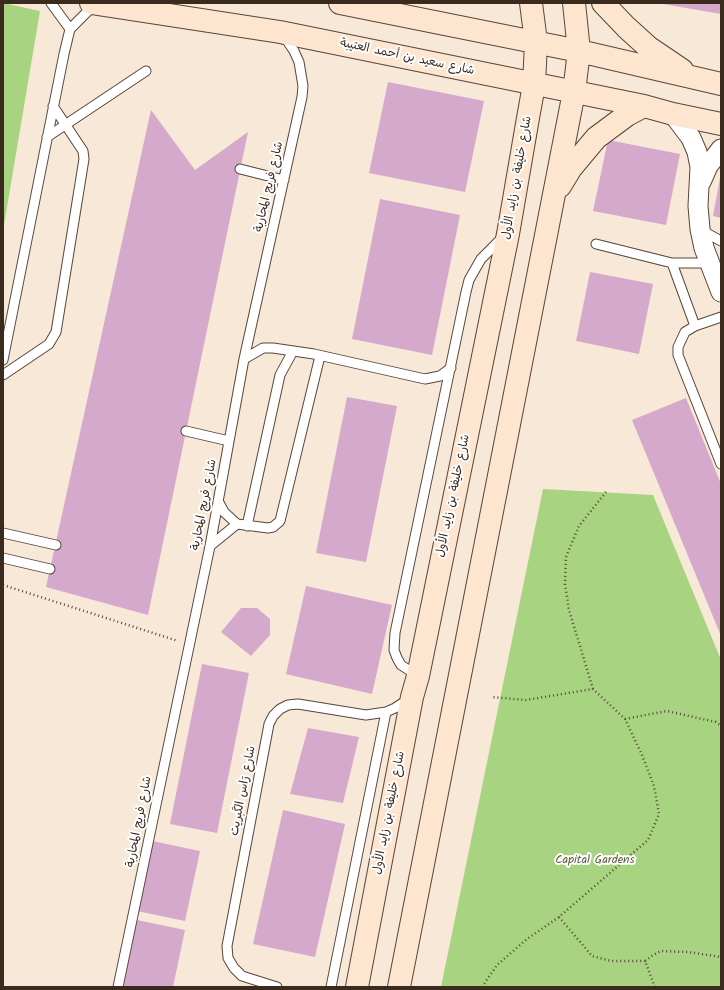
<!DOCTYPE html>
<meta charset="utf-8">
<style>
body{margin:0}
#map{position:relative;width:724px;height:990px;overflow:hidden;background:#f8e8d7;font-family:Kalam,sans-serif}
canvas{display:block}
.frame{position:absolute;inset:0;border:4px solid #3b2a1e;pointer-events:none}
</style>
<div id="map">
<canvas width="724" height="990"></canvas>
<div class="frame"></div>
</div>
<script>
const g = document.querySelector('canvas').getContext('2d');
g.lineJoin = 'round';
function fill(path, color) { g.fillStyle = color; g.fill(path, 'evenodd'); }
const poly = rows => new Path2D(rows.map(r => 'M' + r).join(''));
function stroke(path, color, width, dash) { g.strokeStyle = color; g.lineWidth = width; g.lineCap = dash ? 'butt' : 'round'; g.setLineDash(dash || []); g.stroke(path); }
function drawText(font, color, halo, rows, align = 'center') {
  g.font = font + ' Kalam,"Playpen Sans Arabic",sans-serif'; g.lineWidth = 4; g.setLineDash([]); g.textBaseline = 'middle'; g.strokeStyle = halo; g.fillStyle = color; for (const [text, x, y, turn = 0] of rows) {
    g.save(); g.translate(x, y); g.rotate((+turn || 0) * Math.PI / 180); g.textAlign = isNaN(turn) ? turn : align; if (halo) g.strokeText(text, 0, 0); g.fillText(text, 0, 0); g.restore();
  }
}
const green = poly([
 [3,3,40,11,3,231],
 [543,489,653,495,721,660,721,987,441,987]
]);
const building = poly([
 [663,3,721,3,721,14,663,4],
 [388,82,484,101,465,192,369,173],
 [151,110,195,170,248,132,148,615,46,587],
 [608,140,680,154,666,225,593,211],
 [720,178,721,178,721,218,713,216],
 [380,199,460,215,432,355,352,339],
 [590,272,653,284,639,354,576,341],
 [347,397,397,406,366,562,316,553],
 [686,398,721,484,721,636,632,420],
 [306,586,392,605,372,694,286,674],
 [241,608,257,608,270,619,270,635,251,656,221,632],
 [202,664,249,673,217,833,170,824],
 [308,728,359,737,343,803,290,794],
 [283,810,345,824,315,957,253,944],
 [152,841,200,851,185,921,137,911],
 [137,920,185,930,173,987,123,987]
]);
const path = poly([
 [3,585,178,641],
 [593,689,569,610,565,584,566,557,579,526,606,492],
 [625,719,667,711,716,722,721,726],
 [559,917,592,956,611,961,645,961],
 [482,987,497,965,527,939,559,917,648,840,659,814,654,786,642,755,625,719,593,689,526,700,491,697],
 [655,987,645,961,653,955,661,951,688,952,721,957]
]);
const lane = poly([
 [51,3,70,29],
 [47,137,146,71],
 [240,169,284,180],
 [701,230,721,241],
 [596,244,672,263,710,263],
 [672,263,695,326],
 [721,317,695,326,685,332,678,347,678,355,721,464],
 [244,359,263,348,273,348,314,354,425,379,440,376,451,368],
 [3,360,64,54,70,29,95,4],
 [3,375,49,344,56,332,84,159,83,151,53,106],
 [186,431,229,441],
 [218,501,224,512,237,524,268,528,273,527,280,521,320,356],
 [247,526,280,375,293,351],
 [3,533,56,545],
 [210,546,237,524],
 [3,558,50,569],
 [418,676,401,665,397,658,394,650,395,633,466,292,469,280,481,259,503,237],
 [118,987,210,546,244,359,302,97,303,86,299,62,294,51,284,36],
 [277,987,242,976,234,968,228,958,227,946,269,724,273,716,280,709,288,705,298,704,366,715,386,712,395,708,409,699],
 [331,987,386,712]
]);
const street = poly([
 [673,114,691,138,697,152,700,167,698,206,700,229,704,248,721,292],
 [701,182,708,166,721,149]
]);
const secondary = poly([
 [91,3,280,32,644,106,673,114,721,124],
 [340,3,579,51,721,84],
 [603,3,626,27,648,47,682,70],
 [560,186,571,168,596,138,627,115,644,106],
 [357,987,412,697,418,676,508,234,528,118,534,85,536,42,531,3],
 [399,987,574,92,579,51,574,3]
]);
const streetNames = [
 ["شارع سعيد بن أحمد العتيبة",407,58,12],
 ["شارع خليفة بن زايد الأول",518,178,-80],
 ["شارع فريج المحاربة",270,187,-77],
 ["شارع خليفة بن زايد الأول",454,496,-78],
 ["شارع فريج المحاربة",205,505,-79],
 ["شارع رَاس الكَبريت",244,791,-79],
 ["شارع خليفة بن زايد الأول",390,813,-79],
 ["شارع فريج المحاربة",140,822,-79]
];
const parkNames = [
 ["Capital Gardens",595,861]
];
fill(green, '#a8d380');
fill(building, '#d5a9cc');
stroke(lane, '#57463a', 11);
stroke(street, '#57463a', 21);
stroke(secondary, '#57463a', 24);
stroke(path, '#57463a', 2.5, [1, 3]);
stroke(lane, '#fff', 9);
stroke(street, '#fff', 19);
stroke(secondary, '#fde5d0', 22);
drawText('12px', '#3b2a1e', '#fff', streetNames);
drawText('12px', '#5c5d3b', '#fff', parkNames);
</script>
